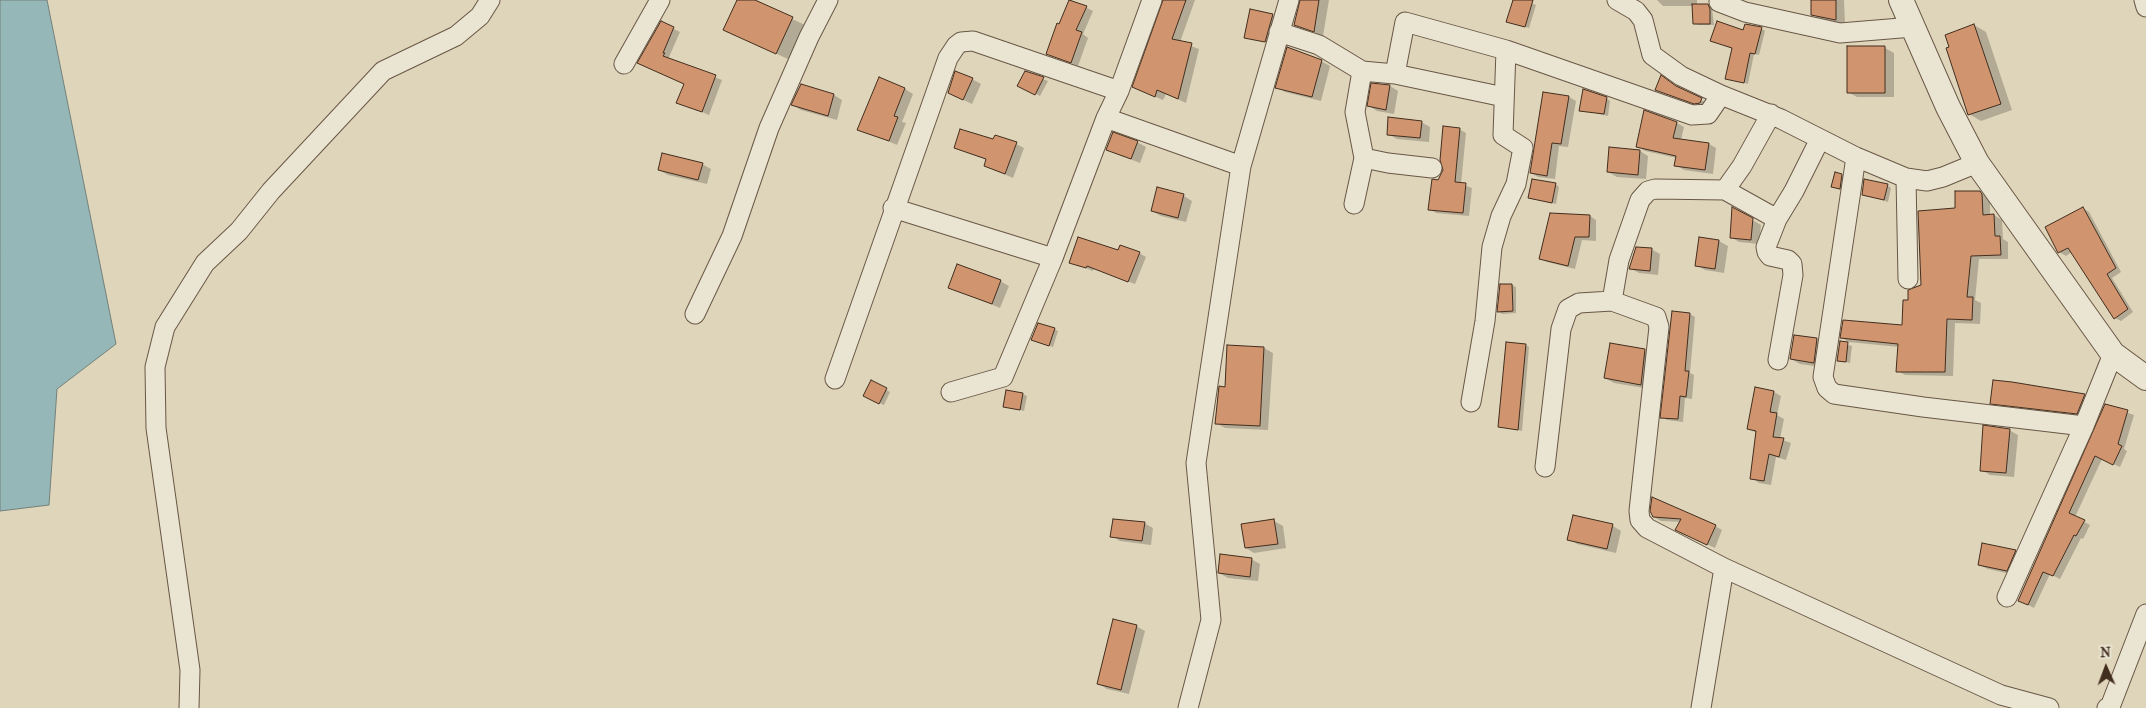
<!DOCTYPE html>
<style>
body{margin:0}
#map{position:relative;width:2146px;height:708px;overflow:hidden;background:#dfd5ba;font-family:"IM FELL French Canon",serif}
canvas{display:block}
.north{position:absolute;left:2081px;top:643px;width:50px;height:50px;-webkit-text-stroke:4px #eae4d2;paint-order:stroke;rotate:358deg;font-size:14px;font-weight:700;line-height:20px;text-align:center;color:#422d1e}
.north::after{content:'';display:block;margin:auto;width:18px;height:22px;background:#422d1e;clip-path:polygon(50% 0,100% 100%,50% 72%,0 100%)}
</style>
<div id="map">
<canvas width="2146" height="708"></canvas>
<div class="north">N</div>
</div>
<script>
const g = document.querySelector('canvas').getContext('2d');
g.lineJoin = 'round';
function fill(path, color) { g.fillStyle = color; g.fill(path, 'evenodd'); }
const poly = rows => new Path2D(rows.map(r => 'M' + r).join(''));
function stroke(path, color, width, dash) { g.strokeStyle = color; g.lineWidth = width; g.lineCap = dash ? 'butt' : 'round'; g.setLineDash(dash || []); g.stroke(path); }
const water = poly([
 [0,0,47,0,116,344,57,389,49,505,0,511,0,0]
]);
const shadow = poly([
 [738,0,752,0,805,25,790,60,725,30],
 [1071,0,1093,11,1083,34,1088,38,1078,66,1047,53],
 [1164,0,1195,0,1180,42,1199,49,1186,103,1166,94,1163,100,1142,91],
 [1301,0,1329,0,1323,36,1295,24],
 [1514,0,1523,0,1536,5,1529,28,1512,23],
 [1657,0,1697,0,1697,5,1708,5,1712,8,1714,25,1698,25,1694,23,1694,6,1663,6],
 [1812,0,1844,0,1845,24,1821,20,1813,14],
 [1250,11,1277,17,1269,43,1245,37],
 [661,23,680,32,669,57,670,60,722,80,709,115,678,102,685,84,645,66],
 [1974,25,1986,32,2012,110,1981,121,1969,114],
 [1761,28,1765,31,1759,55,1754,54,1748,84,1727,78,1733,49,1711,41],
 [1885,48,1894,53,1894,97,1857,97,1848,92],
 [1321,61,1330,66,1321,101,1285,92,1277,87],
 [1025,72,1048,81,1040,96,1019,85],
 [972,79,981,84,972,104,949,93],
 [801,85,834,95,842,100,837,120,801,110,793,105],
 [1390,86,1398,91,1394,114,1377,111,1369,106],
 [905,89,913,94,902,122,906,123,897,145,859,129],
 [1678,89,1705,102,1704,105,1699,105,1660,92],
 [1544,94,1569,97,1576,101,1568,147,1559,146,1555,179,1538,177,1531,173],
 [1606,98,1610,101,1608,116,1581,110],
 [1421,122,1430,127,1429,142,1397,139,1388,134],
 [1677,123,1684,127,1681,140,1709,144,1716,148,1713,174,1684,170,1676,165,1677,158,1645,151,1637,146],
 [1459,129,1466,133,1461,184,1472,188,1469,216,1436,213,1430,209],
 [994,141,1016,144,1024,148,1013,178,985,166,987,160,955,148],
 [1137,142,1146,147,1140,163,1107,150],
 [1640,151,1648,156,1646,179,1617,177,1608,172],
 [702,164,711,169,707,184,668,175,659,170],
 [1842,175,1846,177,1844,191,1832,187],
 [1555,184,1559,187,1556,204,1529,198],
 [1887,185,1891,188,1888,202,1863,194],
 [1158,189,1184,196,1192,201,1186,222,1161,216,1152,211],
 [1980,192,1990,199,1990,216,1994,215,2002,220,2003,239,2008,242,2008,259,1979,259,1975,300,1981,303,1980,324,1955,323,1953,376,1905,375,1898,371,1899,347,1849,342,1842,338,1903,327,1909,301,1922,285,1956,209],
 [2083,208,2089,212,2121,272,2112,278,2133,312,2121,321,2115,318,2072,252,2066,256,2059,252],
 [1733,209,1761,225,1759,244,1739,242,1731,237],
 [1590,216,1596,220,1596,241,1582,240,1575,269,1547,262,1540,258],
 [1700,238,1719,241,1728,246,1724,273,1705,270,1696,265],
 [1651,249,1660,254,1658,275,1639,273,1630,268],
 [1139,253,1146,257,1135,284,1094,269,1093,271,1070,262],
 [1000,281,1009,286,1000,308,950,287],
 [1512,285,1516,287,1516,313,1502,314,1498,311],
 [1690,314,1695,317,1690,373,1694,375,1692,399,1685,398,1683,422,1667,420,1662,417],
 [1054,329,1058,331,1053,347,1032,340],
 [1795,336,1817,339,1826,344,1822,367,1800,364,1791,359],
 [1841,343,1852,346,1850,363,1838,360],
 [1525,345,1529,347,1522,431,1499,426],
 [1611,345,1645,351,1654,356,1650,389,1614,383,1605,378],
 [1228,346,1264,348,1273,353,1268,430,1225,428,1216,423,1226,388],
 [872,382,890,392,884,405,868,398],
 [1756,389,1774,392,1781,396,1777,415,1784,419,1780,439,1791,443,1786,460,1776,457,1771,485,1759,483,1752,478,1757,433,1748,429],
 [1023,394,1027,396,1024,411,1004,406],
 [2084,395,2092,400,2084,417,1998,407,1991,403],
 [2106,405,2134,415,2124,449,2127,451,2120,467,2102,459,2075,517,2090,525,2083,539,2081,538,2060,579,2050,574,2034,608,2019,600],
 [2009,430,2018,435,2014,477,1990,475,1981,470],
 [1652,511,1715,526,1722,530,1715,548,1684,534,1681,522,1661,521,1654,517],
 [1573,516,1613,526,1621,531,1616,553,1577,544,1568,539],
 [1274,521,1283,526,1286,548,1254,553,1246,548],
 [1144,523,1153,528,1151,545,1120,541,1112,536],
 [2015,551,2024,556,2015,575,1988,569,1979,565],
 [1251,559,1260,564,1258,581,1228,578,1219,573],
 [1136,626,1145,631,1129,694,1107,689,1099,684]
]);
const building = poly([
 [737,0,755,0,793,17,776,54,723,30,737,0],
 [1069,0,1087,6,1076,30,1082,32,1071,63,1046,54,1057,23,1059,24,1069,0],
 [1163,0,1186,0,1172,39,1192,43,1178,99,1157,90,1155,97,1132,87,1163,0],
 [1300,0,1319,0,1314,32,1294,25,1300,0],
 [1513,0,1533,0,1525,27,1506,22,1513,0],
 [1811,0,1836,0,1836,20,1811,15,1811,0],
 [1692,4,1708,4,1710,9,1710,24,1693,24,1692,4],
 [1250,9,1273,14,1265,42,1244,38,1250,9],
 [661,21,674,27,663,53,665,53,663,56,716,75,702,112,676,103,684,84,637,63,661,21],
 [1717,21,1743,30,1745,24,1762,27,1755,54,1750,53,1744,83,1725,79,1732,48,1710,41,1717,21],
 [1974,24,2001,104,1968,115,1946,48,1949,47,1945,35,1974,24],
 [1847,46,1885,46,1885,93,1847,93,1847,46],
 [1287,47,1322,60,1312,97,1275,88,1287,47],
 [955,71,973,78,963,100,948,93,955,71],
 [1025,71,1044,77,1035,95,1017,86,1025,71],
 [1661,75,1676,86,1702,98,1700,103,1694,104,1655,90,1661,75],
 [879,77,905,88,894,116,898,117,889,141,857,130,879,77],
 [1371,83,1390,85,1386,110,1367,106,1371,83],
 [801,84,834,94,828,116,791,105,801,84],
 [1583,89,1607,97,1604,114,1579,111,1583,89],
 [1543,92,1569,96,1561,144,1552,143,1547,176,1530,173,1543,92],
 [1644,110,1677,122,1673,138,1709,143,1705,170,1674,166,1676,156,1636,147,1644,110],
 [1388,117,1422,121,1420,138,1387,135,1388,117],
 [1443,126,1460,128,1455,182,1466,183,1463,213,1428,210,1432,179,1438,180,1443,170,1440,160,1443,126],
 [960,129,993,139,995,135,1017,142,1005,174,984,166,986,159,954,148,960,129],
 [1113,132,1138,141,1131,159,1106,150,1113,132],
 [1609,147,1640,150,1638,175,1607,172,1609,147],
 [662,153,703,163,698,180,658,170,662,153],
 [1835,172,1842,174,1840,189,1831,187,1835,172],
 [1532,179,1556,183,1552,203,1528,198,1532,179],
 [1864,179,1888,184,1884,200,1862,195,1864,179],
 [1157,187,1184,194,1178,218,1151,211,1157,187],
 [1955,191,1980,191,1982,194,1983,215,1994,214,1995,236,2000,236,2001,255,1971,256,1967,297,1973,297,1972,320,1947,319,1945,372,1896,372,1898,344,1840,338,1843,320,1902,325,1903,300,1908,300,1908,290,1921,285,1918,211,1955,208,1955,191],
 [1732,207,1753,218,1751,240,1730,238,1732,207],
 [2083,207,2116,268,2107,274,2128,309,2114,319,2068,248,2058,253,2045,227,2083,207],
 [1550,213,1590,215,1589,237,1575,237,1568,266,1539,259,1550,213],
 [1078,237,1118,250,1120,245,1140,252,1128,282,1087,266,1086,268,1069,263,1078,237],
 [1699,237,1719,240,1715,269,1695,266,1699,237],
 [1636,247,1652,248,1650,271,1629,269,1636,247],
 [957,264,1001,280,992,304,948,288,957,264],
 [1500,284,1512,284,1513,311,1497,312,1500,284],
 [1672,311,1690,313,1685,371,1689,371,1686,397,1680,396,1678,419,1660,418,1672,311],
 [1038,323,1055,328,1049,346,1031,340,1038,323],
 [1794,335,1817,338,1814,363,1790,359,1794,335],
 [1840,341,1848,342,1846,362,1837,361,1840,341],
 [1506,342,1526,344,1518,430,1498,427,1506,342],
 [1610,343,1645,349,1641,385,1604,378,1610,343],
 [1227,345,1264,347,1260,426,1215,424,1219,386,1225,387,1227,345],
 [871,380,887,388,879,404,863,396,871,380],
 [1993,380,2012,382,2085,394,2077,414,1990,404,1993,380],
 [1755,387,1774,391,1770,412,1777,413,1773,437,1784,438,1779,457,1769,454,1764,481,1750,479,1756,431,1747,429,1755,387],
 [1006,390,1023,393,1020,410,1003,407,1006,390],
 [2105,404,2128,410,2118,444,2122,446,2113,465,2095,456,2069,513,2085,520,2076,536,2074,535,2053,576,2043,572,2028,605,2018,601,2105,404],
 [1983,425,2010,429,2006,473,1980,471,1983,425],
 [1652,497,1716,525,1707,545,1675,530,1681,519,1653,517,1650,511,1652,497],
 [1573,515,1613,524,1607,549,1567,540,1573,515],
 [1113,519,1145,522,1142,541,1110,537,1113,519],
 [1274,519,1278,544,1245,548,1241,524,1274,519],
 [1982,543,2016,550,2007,571,1978,565,1982,543],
 [1220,554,1252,558,1250,577,1218,573,1220,554],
 [1113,619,1137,625,1121,690,1097,684,1113,619]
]);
const minor = poly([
 [1617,0,1636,11,1643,20,1652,55,1681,76,1721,95,1781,119,1856,157,1906,178,1927,181,1943,177,1977,163],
 [2144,0,2146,7],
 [1719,2,1745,12,1840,33,1913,27],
 [1279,32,1319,45,1362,71],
 [624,64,660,0],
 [1395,74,1504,97],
 [1106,118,1241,166],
 [1856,157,1823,377,1827,388,1834,394,1923,407,2084,426],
 [1364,158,1388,163,1432,168],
 [1906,178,1908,279],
 [1725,190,1777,219,1794,191,1820,139],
 [1354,204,1364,158,1355,112,1362,71,1395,74,1405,22,1506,50,1692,115,1708,114,1721,95],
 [893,208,1053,258],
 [1777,219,1766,247,1767,252,1770,256,1788,260,1792,264,1793,275,1778,360],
 [1612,301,1656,317,1659,327,1639,511,1640,520,1647,528,1724,568,2001,695,2049,708],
 [695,314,732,236,769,128,809,37,828,0],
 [835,379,948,58,956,46,961,42,973,41,1119,91],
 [951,392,1003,377,1053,258,1106,118,1119,91,1152,0],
 [1471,402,1485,321,1492,247,1501,216,1516,184,1523,148,1503,135,1506,50],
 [1545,467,1561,329,1568,309,1579,303,1612,301,1619,260,1640,200,1648,191,1655,189,1725,190,1742,166,1771,114],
 [2007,597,2084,426,2113,354],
 [189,708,190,670,156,428,155,367,165,327,205,263,239,231,271,191,383,71,456,36,480,16,490,0],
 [1188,708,1211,620,1196,463,1241,166,1289,0],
 [1701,708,1724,568],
 [2107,708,2110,707,2146,614]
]);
const tertiary = poly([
 [1901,0,1948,107,1977,163,2113,354,2146,378]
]);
fill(water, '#96b7b8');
stroke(water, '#74807a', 1);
fill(shadow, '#0003');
fill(building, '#d0956f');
stroke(building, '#422d1e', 1);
stroke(minor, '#695745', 21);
stroke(tertiary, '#695745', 26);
stroke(minor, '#eae4d2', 19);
stroke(tertiary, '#eae4d2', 24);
</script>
